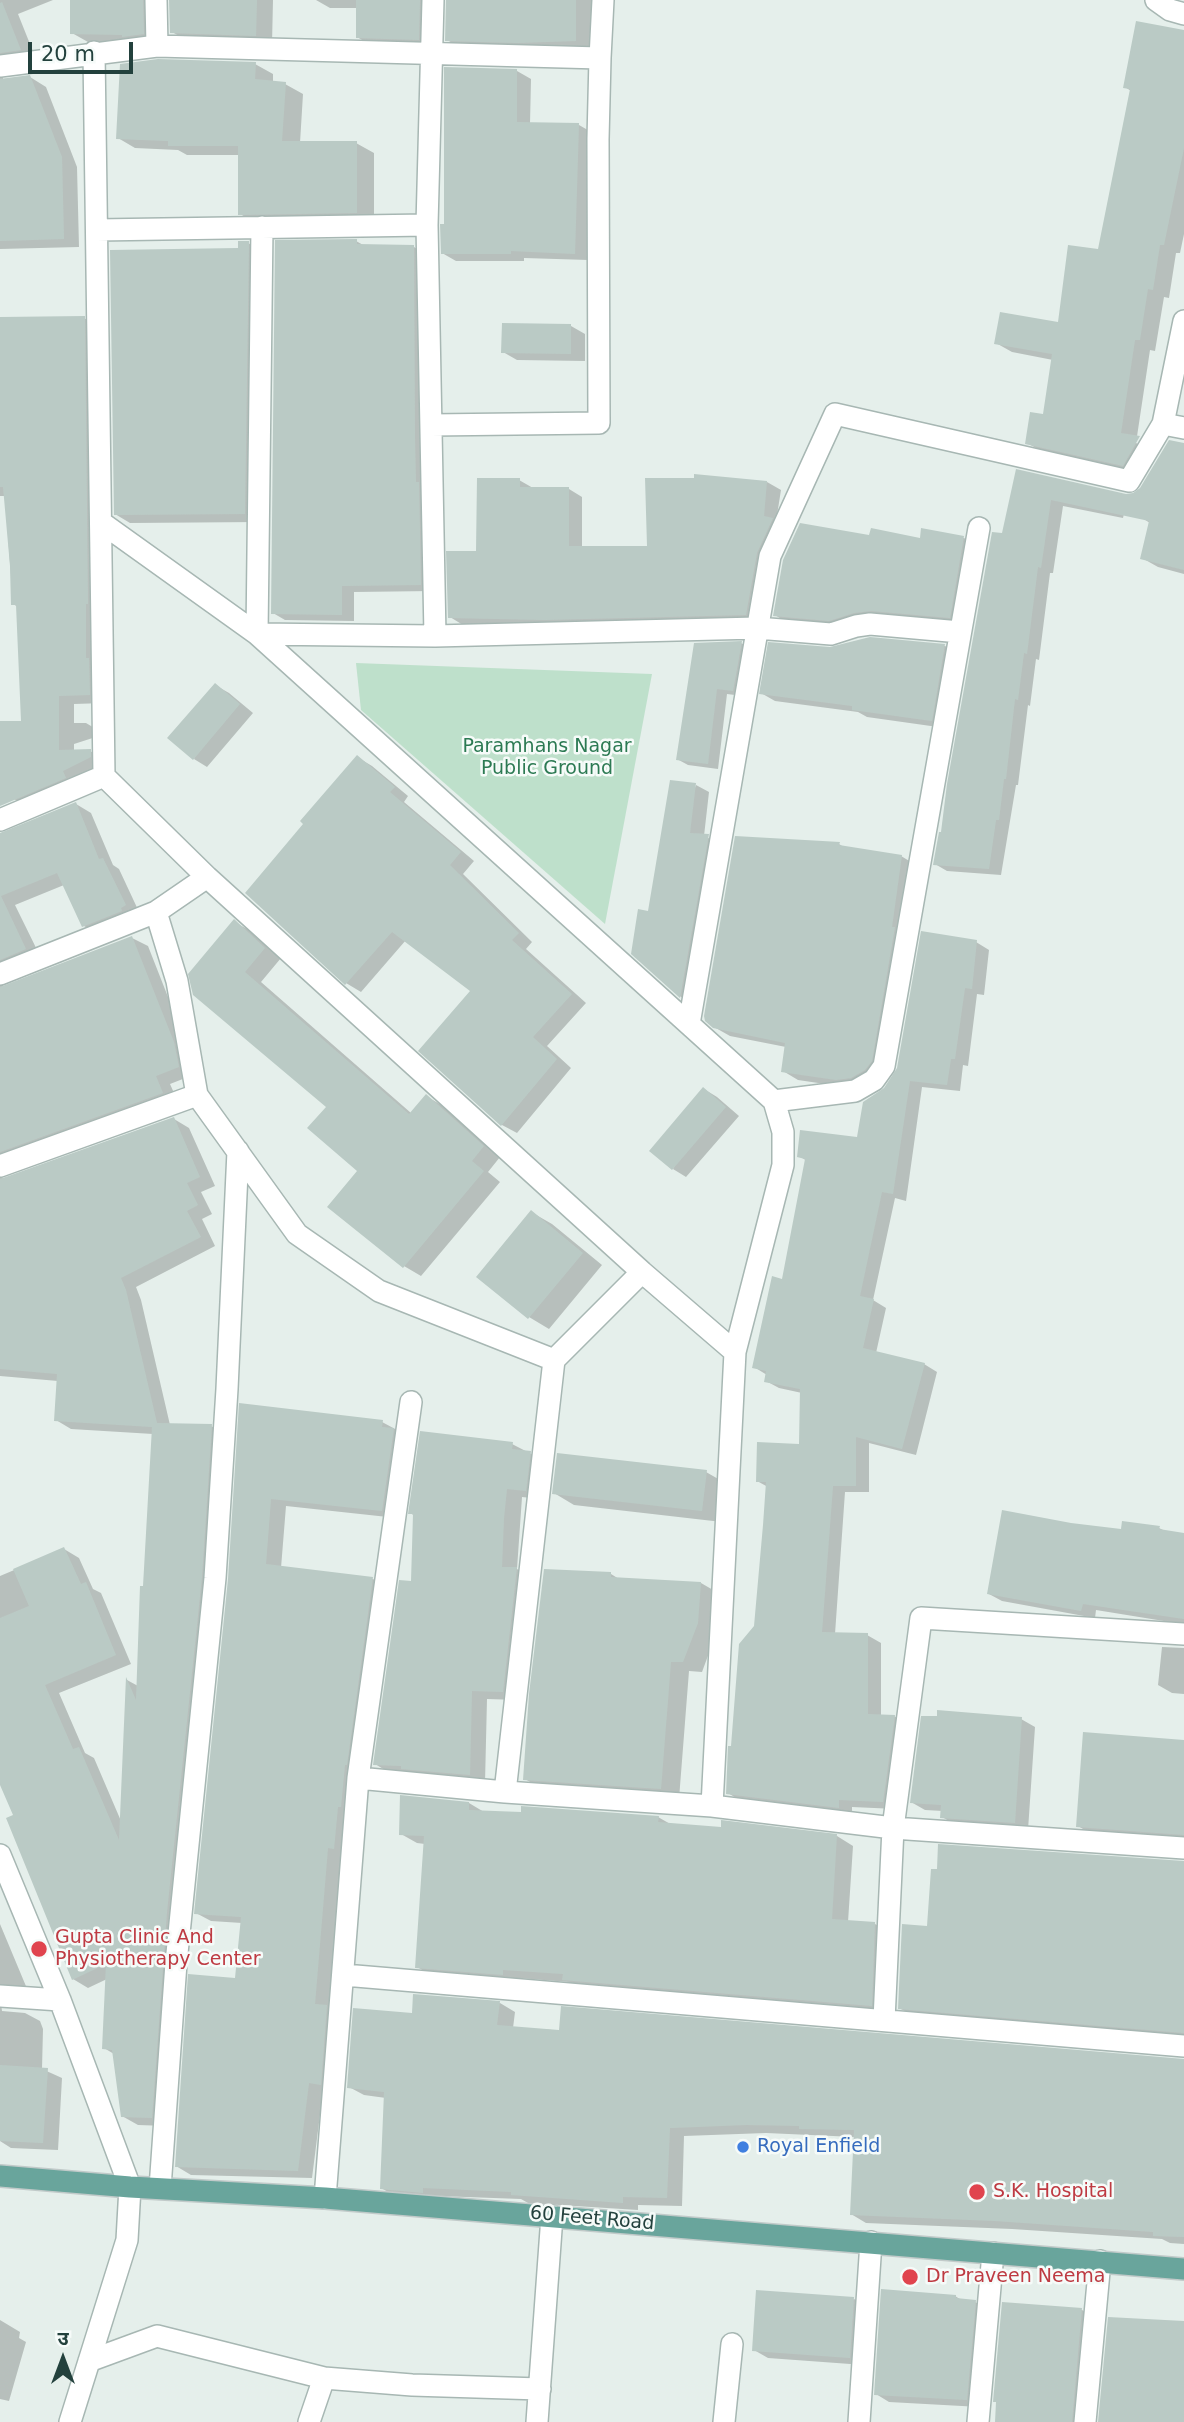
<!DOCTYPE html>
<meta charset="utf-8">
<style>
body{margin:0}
#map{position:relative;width:1184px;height:2422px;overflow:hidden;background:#e5efeb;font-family:"DejaVu Sans","Noto Sans Devanagari",sans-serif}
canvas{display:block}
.north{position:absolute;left:28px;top:2324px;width:70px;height:70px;-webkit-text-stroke:5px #f6fbf9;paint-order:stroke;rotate:0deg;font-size:19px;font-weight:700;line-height:28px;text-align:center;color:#23413d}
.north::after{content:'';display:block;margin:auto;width:24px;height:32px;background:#23413d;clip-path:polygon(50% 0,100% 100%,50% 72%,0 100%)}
.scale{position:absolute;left:28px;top:42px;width:105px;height:32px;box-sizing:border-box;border:4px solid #23413d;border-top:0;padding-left:9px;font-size:21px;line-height:24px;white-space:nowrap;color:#23413d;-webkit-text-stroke:5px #f6fbf9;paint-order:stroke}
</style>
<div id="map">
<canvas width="1184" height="2422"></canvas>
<div class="north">उ</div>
<div class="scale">20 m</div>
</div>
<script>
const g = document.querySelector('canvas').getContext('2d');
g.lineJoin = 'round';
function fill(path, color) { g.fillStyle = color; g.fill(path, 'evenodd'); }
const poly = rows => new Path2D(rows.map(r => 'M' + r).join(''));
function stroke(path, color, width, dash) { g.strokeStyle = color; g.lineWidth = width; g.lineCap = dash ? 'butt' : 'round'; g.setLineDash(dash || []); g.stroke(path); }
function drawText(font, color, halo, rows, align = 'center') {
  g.font = font + ' "DejaVu Sans",sans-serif'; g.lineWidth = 5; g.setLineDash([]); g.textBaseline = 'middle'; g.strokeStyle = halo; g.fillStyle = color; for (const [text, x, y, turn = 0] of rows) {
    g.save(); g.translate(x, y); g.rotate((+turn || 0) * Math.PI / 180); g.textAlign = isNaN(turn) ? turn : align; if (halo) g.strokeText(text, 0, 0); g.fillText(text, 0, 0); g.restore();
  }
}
const green = poly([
 [356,663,652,674,605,924,361,710]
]);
const shadow = poly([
 [0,0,53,0,18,14,36,59,3,71,3,79,30,77,46,87,77,167,79,247,0,249],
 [72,0,163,0,159,43,88,42,72,33],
 [171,0,273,0,272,44,188,41,172,32],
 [316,0,441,0,434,48,374,47,357,37,358,8,330,8],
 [448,0,591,0,591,49,463,49,447,40],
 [1184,32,1184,234,1180,253,1176,253,1169,298,1164,297,1155,351,1150,350,1136,443,1140,445,1135,473,1043,452,1027,443,1045,416,1053,360,1012,352,996,343,1059,324,1100,251,1131,91,1125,87],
 [255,64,273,74,273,82,285,84,303,94,300,143,356,143,374,153,374,222,258,224,240,214,240,155,187,155,178,150,135,148,118,138],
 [517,71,531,79,530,124,579,125,593,133,588,260,524,258,524,261,456,261,442,253],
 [356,241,365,246,414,247,426,254,433,591,354,592,354,621,285,620,273,613],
 [248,243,263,251,260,522,130,523,115,514,240,250],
 [84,318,100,327,105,703,74,704,74,723,86,723,101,732,102,735,74,744,74,751,90,751,106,760,106,766,29,808,14,799,0,769,0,723,22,723,18,607,13,604,5,496,0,496,0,319],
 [571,326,585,334,585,361,517,360,503,352],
 [1184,444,1184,574,1158,567,1142,558,1150,523,1142,518],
 [1017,471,1127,500,1123,518,1063,506,1053,573,1050,573,1039,660,1036,659,1030,706,1028,705,1018,785,1016,785,1001,875,947,871,935,864],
 [519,480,533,488,569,489,582,497,582,548,649,548,767,482,781,490,760,622,463,625,450,617,477,553],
 [871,537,921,540,964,538,975,545,961,624,842,626,786,622,775,615],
 [741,643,752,649,743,696,727,694,718,769,688,765,677,759],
 [945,646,958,653,945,728,867,717,858,712,775,701,761,693,831,649],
 [215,685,229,693,253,713,207,767,194,759],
 [357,757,372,766,408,796,404,802,474,861,463,874,532,942,526,949,586,1003,547,1046,571,1068,517,1133,502,1125,420,1051,473,990,406,940,361,992,346,983],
 [696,785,709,792,704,836,721,844,693,1004,681,997,633,953,650,913],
 [76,804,91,813,113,865,119,869,140,914,99,935,84,926,64,885,15,905,41,958,2,982,3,988,132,938,148,946,190,1053,193,1075,170,1084,178,1102,2,1174,3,1180,174,1119,189,1128,215,1186,201,1192,212,1214,202,1219,215,1246,136,1287,141,1300,170,1425,211,1426,227,1435,167,2126,138,2125,122,2116,114,2054,104,2048,107,1979,88,1988,73,1979,15,1816,0,1780,0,1576,64,1549,79,1558,93,1589,101,1593,131,1664,59,1693,85,1753,94,1758,121,1821,127,1680,138,1686,153,1434,71,1429,56,1420,58,1381,0,1376,0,835],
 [736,838,839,844,845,848,901,856,916,865,886,1070,852,1088,798,1080,783,1071,786,1047,730,1036,714,1027],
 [234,922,251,931,281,958,261,982,411,1113,426,1096,443,1106,500,1157,488,1172,500,1182,421,1276,404,1266,328,1106,194,994],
 [976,942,989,950,984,995,977,994,968,1066,963,1065,960,1091,922,1087,906,1201,895,1198,873,1300,886,1308,876,1353,924,1364,937,1372,916,1455,869,1443,869,1492,845,1492,835,1634,867,1635,881,1643,881,1716,894,1716,907,1724,896,1809,852,1807,852,1815,741,1801,728,1793,755,1626,768,1487,757,1481,801,1445,802,1393,779,1388,766,1381,767,1375,754,1367,783,1281,807,1161,799,1156,859,1139,886,1089],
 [704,1089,717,1097,739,1116,686,1177,673,1169],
 [531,1212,552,1224,602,1265,549,1329,529,1317],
 [241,1405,382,1422,397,1430,397,1518,286,1506,281,1568,373,1579,387,1587,335,2092,323,2091,312,2178,191,2175,176,2166,237,1979,242,1923,211,1921,196,1913,230,1579],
 [512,1444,545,1461,541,1499,522,1497,517,1569,532,1578,518,1700,487,1699,485,1783,390,1773,375,1764,413,1583,415,1516,410,1513],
 [706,1472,727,1484,722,1522,574,1505,554,1493],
 [1071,1525,1122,1531,1159,1528,1165,1531,1184,1534,1184,1627,1170,1622,1096,1610,1095,1618,1002,1601,989,1594],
 [611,1574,619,1579,701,1583,720,1594,716,1634,702,1672,689,1671,679,1799,544,1790,525,1779],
 [1162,1647,1184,1648,1184,1694,1172,1693,1158,1685],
 [1021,1719,1035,1727,1028,1830,956,1825,942,1817,943,1811,925,1810,911,1802],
 [1184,1742,1184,1841,1093,1835,1078,1826],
 [469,1803,484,1812,658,1817,672,1825,837,1836,853,1846,848,1922,875,1924,891,1933,887,2015,580,1989,569,1982,519,1978,519,1983,433,1976,417,1967,425,1844,417,1843,401,1834],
 [1184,1863,1184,2039,914,2016,899,2008,928,1927],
 [0,1924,28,1991,1,2003,2,2011,25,2013,40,2021,43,2029,42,2069,62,2078,58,2150,11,2148,0,2141],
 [500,2003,515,2012,513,2028,1184,2061,1184,2244,1170,2243,1162,2239,1012,2229,866,2223,851,2214,855,2137,766,2133,684,2136,682,2206,638,2205,638,2210,528,2203,521,2199,438,2196,438,2201,397,2197,381,2188,386,2098,364,2095,349,2087,413,2015],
 [955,2296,963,2301,975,2302,989,2310,980,2407,889,2402,876,2394],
 [854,2299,867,2306,864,2365,768,2358,754,2350],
 [1003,2304,1082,2310,1096,2318,1086,2422,996,2422],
 [0,2320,20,2332,19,2338,26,2342,9,2401,0,2399]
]);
const building = poly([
 [70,0,143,0,144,34,122,37,122,35,70,34],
 [169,0,257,0,256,36,170,33],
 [356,0,420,0,419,40,356,38],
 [446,0,576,0,576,41,518,43,445,41],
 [2,2,21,50,0,53,0,3],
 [1136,21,1184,30,1184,148,1164,245,1160,245,1153,290,1148,289,1140,340,1135,340,1121,433,1140,436,1123,466,1025,444,1030,412,1043,414,1052,354,994,344,1000,312,1058,322,1068,245,1098,249,1130,89,1123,88],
 [158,59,256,62,255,79,286,82,282,141,357,141,357,213,238,215,238,146,168,146,168,141,116,139,120,64],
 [444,67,517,69,517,122,579,123,575,254,511,251,511,254,441,254,440,224,444,224],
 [30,75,62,157,64,239,0,241,0,79],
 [357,239,357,244,414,245,415,439,416,482,419,482,421,585,342,586,342,615,271,614,275,240],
 [238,241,249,241,245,514,114,515,110,250,238,248],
 [85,316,88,604,86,604,86,658,89,658,90,695,59,696,59,750,91,749,91,757,63,771,66,778,0,806,0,721,21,721,16,605,11,605,10,566,3,487,0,487,0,317],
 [502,323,571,324,571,354,501,353],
 [1169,440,1184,443,1184,570,1140,559,1149,521,1051,500,1041,568,1038,567,1027,654,1024,653,1018,700,1015,699,1006,779,1004,779,999,820,996,820,989,869,933,865,939,832,941,832,947,784,992,532,1002,533,1016,469,1126,494,1133,493,1140,488],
 [694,474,767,481,764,516,773,518,757,553,746,615,545,620,448,618,446,551,476,551,477,478,520,478,520,487,569,487,569,546,647,546,645,478,694,478],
 [800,523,869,535,871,528,920,538,921,528,964,536,950,618,871,611,854,613,829,621,773,616,783,560],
 [870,637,945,644,932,721,852,710,852,706,759,694,768,642,830,647],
 [742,641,733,691,717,689,708,764,676,760,694,643],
 [215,683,240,704,193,760,167,738],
 [357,755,395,787,390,792,461,852,450,865,519,933,512,940,572,994,533,1037,557,1059,501,1126,418,1051,470,991,392,932,345,985,245,893,303,824,300,821],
 [670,780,696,783,690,833,709,834,680,998,631,954,638,909,648,911],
 [76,802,99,859,103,858,126,905,121,908,122,911,82,927,57,873,1,896,26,949,0,960,0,833],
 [735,836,840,842,839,845,902,855,892,927,895,927,872,1061,865,1070,851,1078,836,1080,781,1072,785,1043,713,1028,705,1021,704,1016],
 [234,919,265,948,245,972,409,1114,426,1094,484,1146,472,1161,484,1171,403,1268,327,1207,357,1171,307,1128,326,1107,193,995,188,974],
 [921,931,977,940,972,989,965,988,955,1059,951,1059,947,1085,910,1081,893,1194,882,1192,860,1296,874,1299,863,1348,925,1363,902,1449,856,1437,856,1486,833,1486,822,1632,868,1633,868,1714,895,1715,883,1802,839,1800,839,1808,726,1794,728,1746,731,1746,739,1644,754,1626,763,1525,766,1482,756,1482,757,1442,799,1444,800,1389,764,1382,766,1371,752,1368,772,1276,782,1279,805,1159,797,1157,800,1130,857,1137,863,1102,884,1088,897,1068],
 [132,936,174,1042,179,1067,156,1076,163,1093,0,1152,0,987],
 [703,1087,726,1107,672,1170,649,1151],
 [174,1117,200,1177,187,1183,198,1205,187,1211,201,1237,121,1278,126,1290,157,1423,212,1424,202,1577,167,1912,152,2118,121,2117,112,2050,102,2049,106,1964,72,1980,6,1818,13,1815,0,1785,0,1618,29,1606,13,1569,64,1547,81,1584,86,1582,116,1655,45,1685,73,1749,79,1747,119,1840,126,1677,136,1700,140,1586,143,1586,152,1427,54,1421,57,1374,0,1369,0,1179],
 [531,1210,583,1253,528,1319,476,1277],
 [239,1403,383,1420,382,1427,394,1428,382,1511,271,1499,266,1564,373,1577,347,1765,345,1765,341,1807,338,1807,334,1849,328,1848,315,2004,327,2005,321,2085,309,2083,298,2171,175,2167,188,1974,235,1978,241,1917,194,1914,228,1579],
 [420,1431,513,1442,512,1449,531,1451,526,1491,507,1489,504,1518,502,1567,517,1567,503,1692,472,1691,470,1775,401,1769,401,1766,373,1765,399,1580,411,1581,413,1514,408,1514],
 [557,1453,707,1470,702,1511,552,1494],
 [1002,1510,1071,1523,1121,1529,1122,1521,1160,1526,1159,1529,1184,1533,1184,1619,1083,1604,1081,1611,987,1594],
 [544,1569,611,1572,611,1577,701,1582,698,1623,683,1662,671,1662,661,1789,523,1780,529,1694],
 [937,1710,1022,1717,1015,1823,940,1818,941,1805,910,1803,921,1716,937,1716],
 [1083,1732,1184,1740,1184,1835,1076,1827],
 [400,1795,469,1802,469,1810,521,1812,521,1806,659,1816,658,1822,721,1827,721,1820,837,1834,832,1919,875,1922,872,2006,562,1980,563,1974,503,1970,503,1975,415,1968,424,1836,399,1835],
 [938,1844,1184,1861,1184,2033,898,2009,902,1924,927,1926,931,1869,937,1869],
 [413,1994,500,2001,497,2025,559,2030,561,2006,1184,2059,1184,2237,1153,2236,1153,2232,995,2221,850,2215,854,2130,799,2129,799,2126,747,2125,670,2128,667,2198,623,2197,623,2203,511,2195,511,2192,423,2188,423,2193,380,2189,384,2092,347,2088,353,2008,412,2013],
 [0,2065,48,2068,43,2143,0,2141],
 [881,2289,956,2295,956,2298,976,2300,967,2400,874,2395],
 [756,2290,854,2297,850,2358,752,2351],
 [1002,2302,1082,2308,1072,2422,995,2422,996,2402,993,2402],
 [1108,2317,1184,2321,1184,2422,1098,2422]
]);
const minor = poly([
 [156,0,157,46],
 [433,0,427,225,435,636],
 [1156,0,1170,10,1184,14],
 [600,58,603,0],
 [0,66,157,46,600,58,598,139,599,423,431,425],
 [97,230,427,225],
 [1163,424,1184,321],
 [102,523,257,634,262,227],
 [104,776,207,877,642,1272,735,1352],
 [0,820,104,776,94,52],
 [156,912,177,981,197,1095,297,1234,379,1291,554,1360,642,1272],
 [0,974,156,912,207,877],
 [689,1024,770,556,835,414,1129,481,1163,424,1184,428],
 [774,1101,855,1091,874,1080,884,1066,979,528],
 [0,1166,197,1095],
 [358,1778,505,1792,712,1806,893,1828,1184,1848],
 [505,1792,554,1360],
 [712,1806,735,1352,783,1165,783,1132,774,1101,257,634,435,636,757,628,831,634,856,626,870,624,960,632],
 [0,1855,60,2000,130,2187,127,2240,70,2422],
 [344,1975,1184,2046],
 [0,1996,60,2000],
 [884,2020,893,1828,921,1618,1184,1634],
 [160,2188,176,1963,215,1578,227,1389,238,1151],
 [325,2198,358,1778,411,1402],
 [89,2361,157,2336,324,2378,412,2385,540,2389],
 [309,2422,324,2378],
 [537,2422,552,2216],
 [724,2422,732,2344],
 [859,2422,871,2242],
 [978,2422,993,2253],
 [1085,2422,1100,2261]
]);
const major = poly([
 [0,2176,130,2187,325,2198,1184,2269]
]);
const markers = [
 [39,1949,9,"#e0444e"],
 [743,2147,7,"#3f7fe0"],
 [977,2192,9,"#e0444e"],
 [910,2277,9,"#e0444e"]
];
const parkNames = [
 ["Paramhans Nagar",547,747],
 ["Public Ground",547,769]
];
const healthNames = [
 ["Gupta Clinic And",55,1938],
 ["Physiotherapy Center",55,1960],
 ["S.K. Hospital",993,2192],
 ["Dr Praveen Neema",926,2277]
];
const shopNames = [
 ["Royal Enfield",757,2147]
];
const streetNames = [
 ["60 Feet Road",592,2219,5]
];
fill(green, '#bee0cb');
fill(shadow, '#0003');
fill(building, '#bacac5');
stroke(minor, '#a7b7b3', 24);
stroke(major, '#c1cac9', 24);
stroke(minor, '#fff', 21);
stroke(major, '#69a59c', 21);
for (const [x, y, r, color] of markers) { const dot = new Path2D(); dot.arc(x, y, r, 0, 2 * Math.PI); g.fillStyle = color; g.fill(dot); stroke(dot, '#f6fbf9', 2.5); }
drawText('19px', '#2c7a53', '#f6fbf9', parkNames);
drawText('19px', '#be3a42', '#f6fbf9', healthNames, 'left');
drawText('19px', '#366cbe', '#f6fbf9', shopNames, 'left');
drawText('19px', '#23413d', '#f6fbf9', streetNames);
</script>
